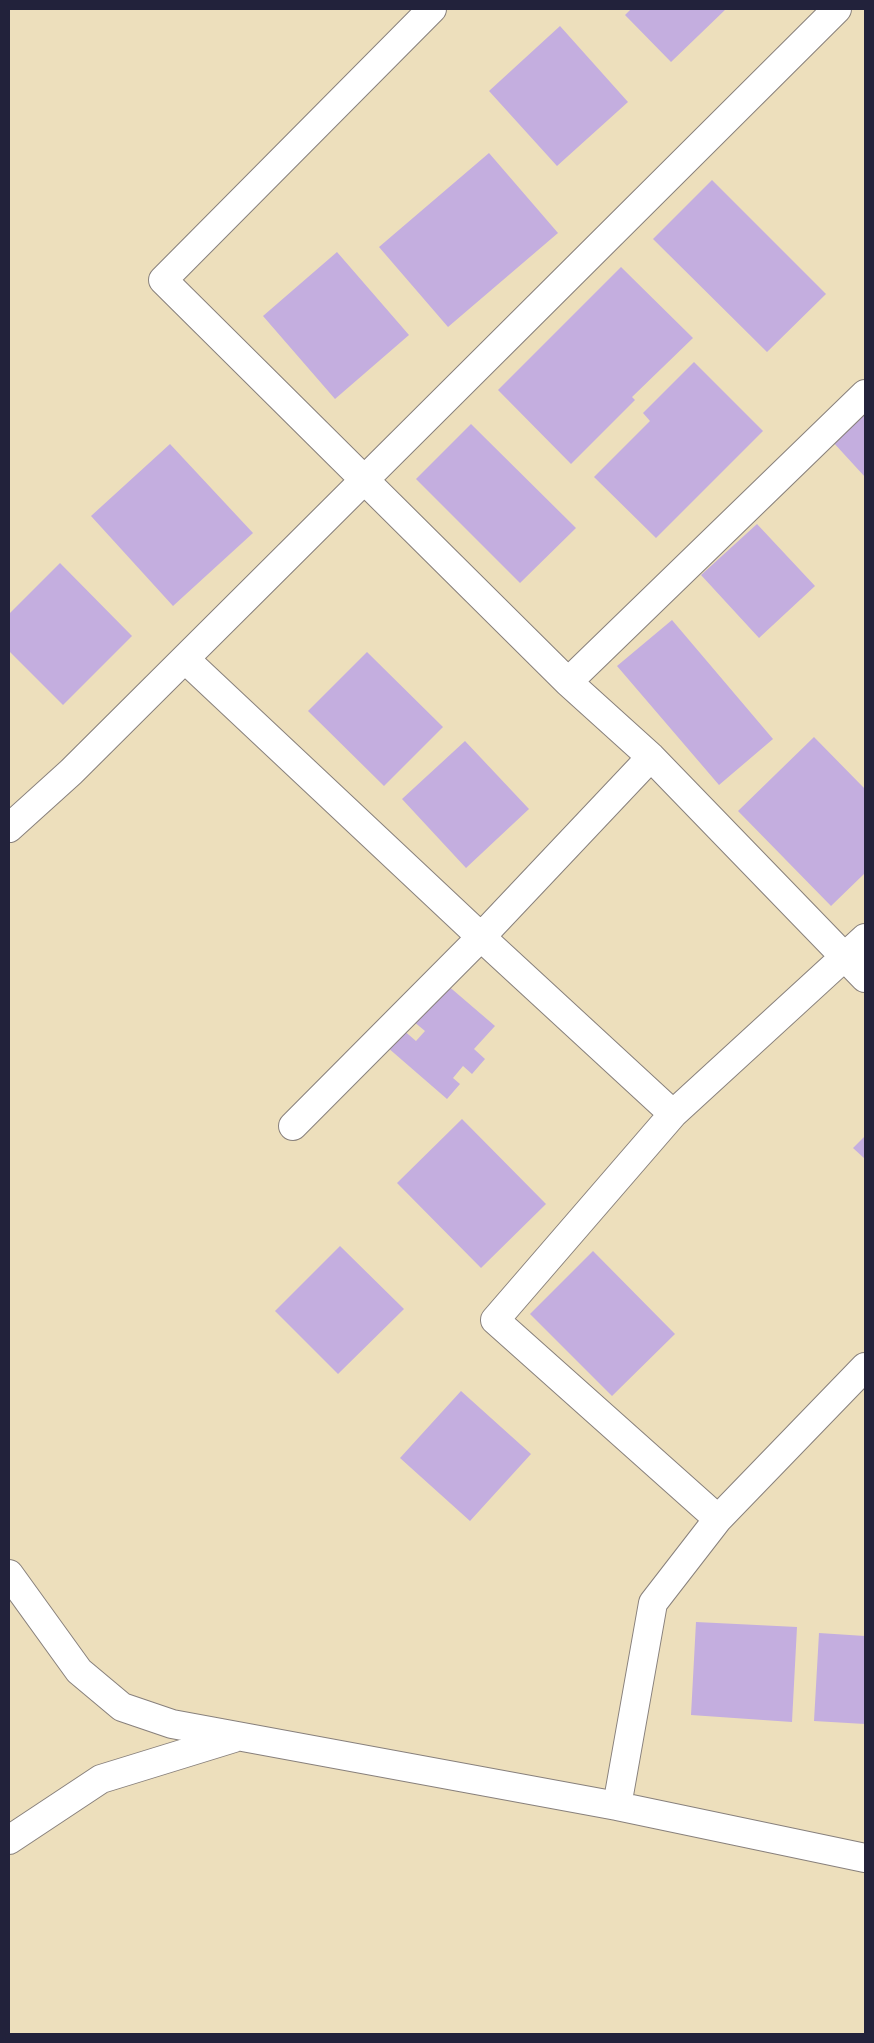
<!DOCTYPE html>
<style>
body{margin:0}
#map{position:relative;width:874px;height:2043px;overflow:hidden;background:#eddfbc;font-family:"Shantell Sans",sans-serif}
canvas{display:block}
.frame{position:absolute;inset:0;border:10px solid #22223b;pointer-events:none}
</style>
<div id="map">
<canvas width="874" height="2043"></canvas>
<div class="frame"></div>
</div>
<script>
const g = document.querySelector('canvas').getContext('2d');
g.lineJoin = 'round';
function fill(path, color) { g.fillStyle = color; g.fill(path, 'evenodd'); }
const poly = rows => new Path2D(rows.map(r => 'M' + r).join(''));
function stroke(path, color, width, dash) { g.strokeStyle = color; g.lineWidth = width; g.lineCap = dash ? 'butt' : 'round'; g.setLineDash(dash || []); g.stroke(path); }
const building = poly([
 [631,9,726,9,671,62,625,15],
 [560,26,628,102,557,166,489,91],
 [489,153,558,233,448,327,379,247],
 [712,180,826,294,767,352,653,239],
 [337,252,409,335,335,399,263,316],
 [621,267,693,338,632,397,635,400,571,464,498,390],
 [694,362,763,431,656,538,594,477,650,421,643,413],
 [865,411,865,477,832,441],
 [471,424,576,528,520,583,416,479],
 [170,444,253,533,173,606,91,516],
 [757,524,815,586,759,638,701,575],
 [60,563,132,636,63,705,9,651,9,614],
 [672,620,773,739,719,785,617,666],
 [367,652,443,727,384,786,308,711],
 [814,737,865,789,865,873,831,906,738,811],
 [465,741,529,809,466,868,402,799],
 [439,978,495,1026,474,1049,485,1059,472,1074,463,1066,453,1078,460,1084,447,1099,387,1047,402,1029,416,1041,425,1031,413,1021],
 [462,1119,546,1204,481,1268,397,1183],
 [865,1136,865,1159,853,1148],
 [340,1246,404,1309,338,1374,275,1311],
 [593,1251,675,1334,612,1396,530,1314],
 [461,1391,531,1454,470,1521,400,1458],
 [696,1622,797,1627,792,1722,691,1715],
 [819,1633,865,1636,865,1724,814,1721]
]);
const minor = poly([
 [432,9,163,280,568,682,651,757,865,978],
 [185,659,481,937,673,1114],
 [568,682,865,394],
 [9,828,71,772,837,9],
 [293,1126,481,937,651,757],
 [718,1519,495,1320,673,1114,865,938],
 [9,1574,79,1671,122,1707,172,1724,617,1806,865,1858],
 [617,1806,653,1603,718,1519,865,1367],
 [9,1840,101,1779,234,1738]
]);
fill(building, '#c4aedf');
stroke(minor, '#88807c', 30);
stroke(minor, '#fff', 28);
</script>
